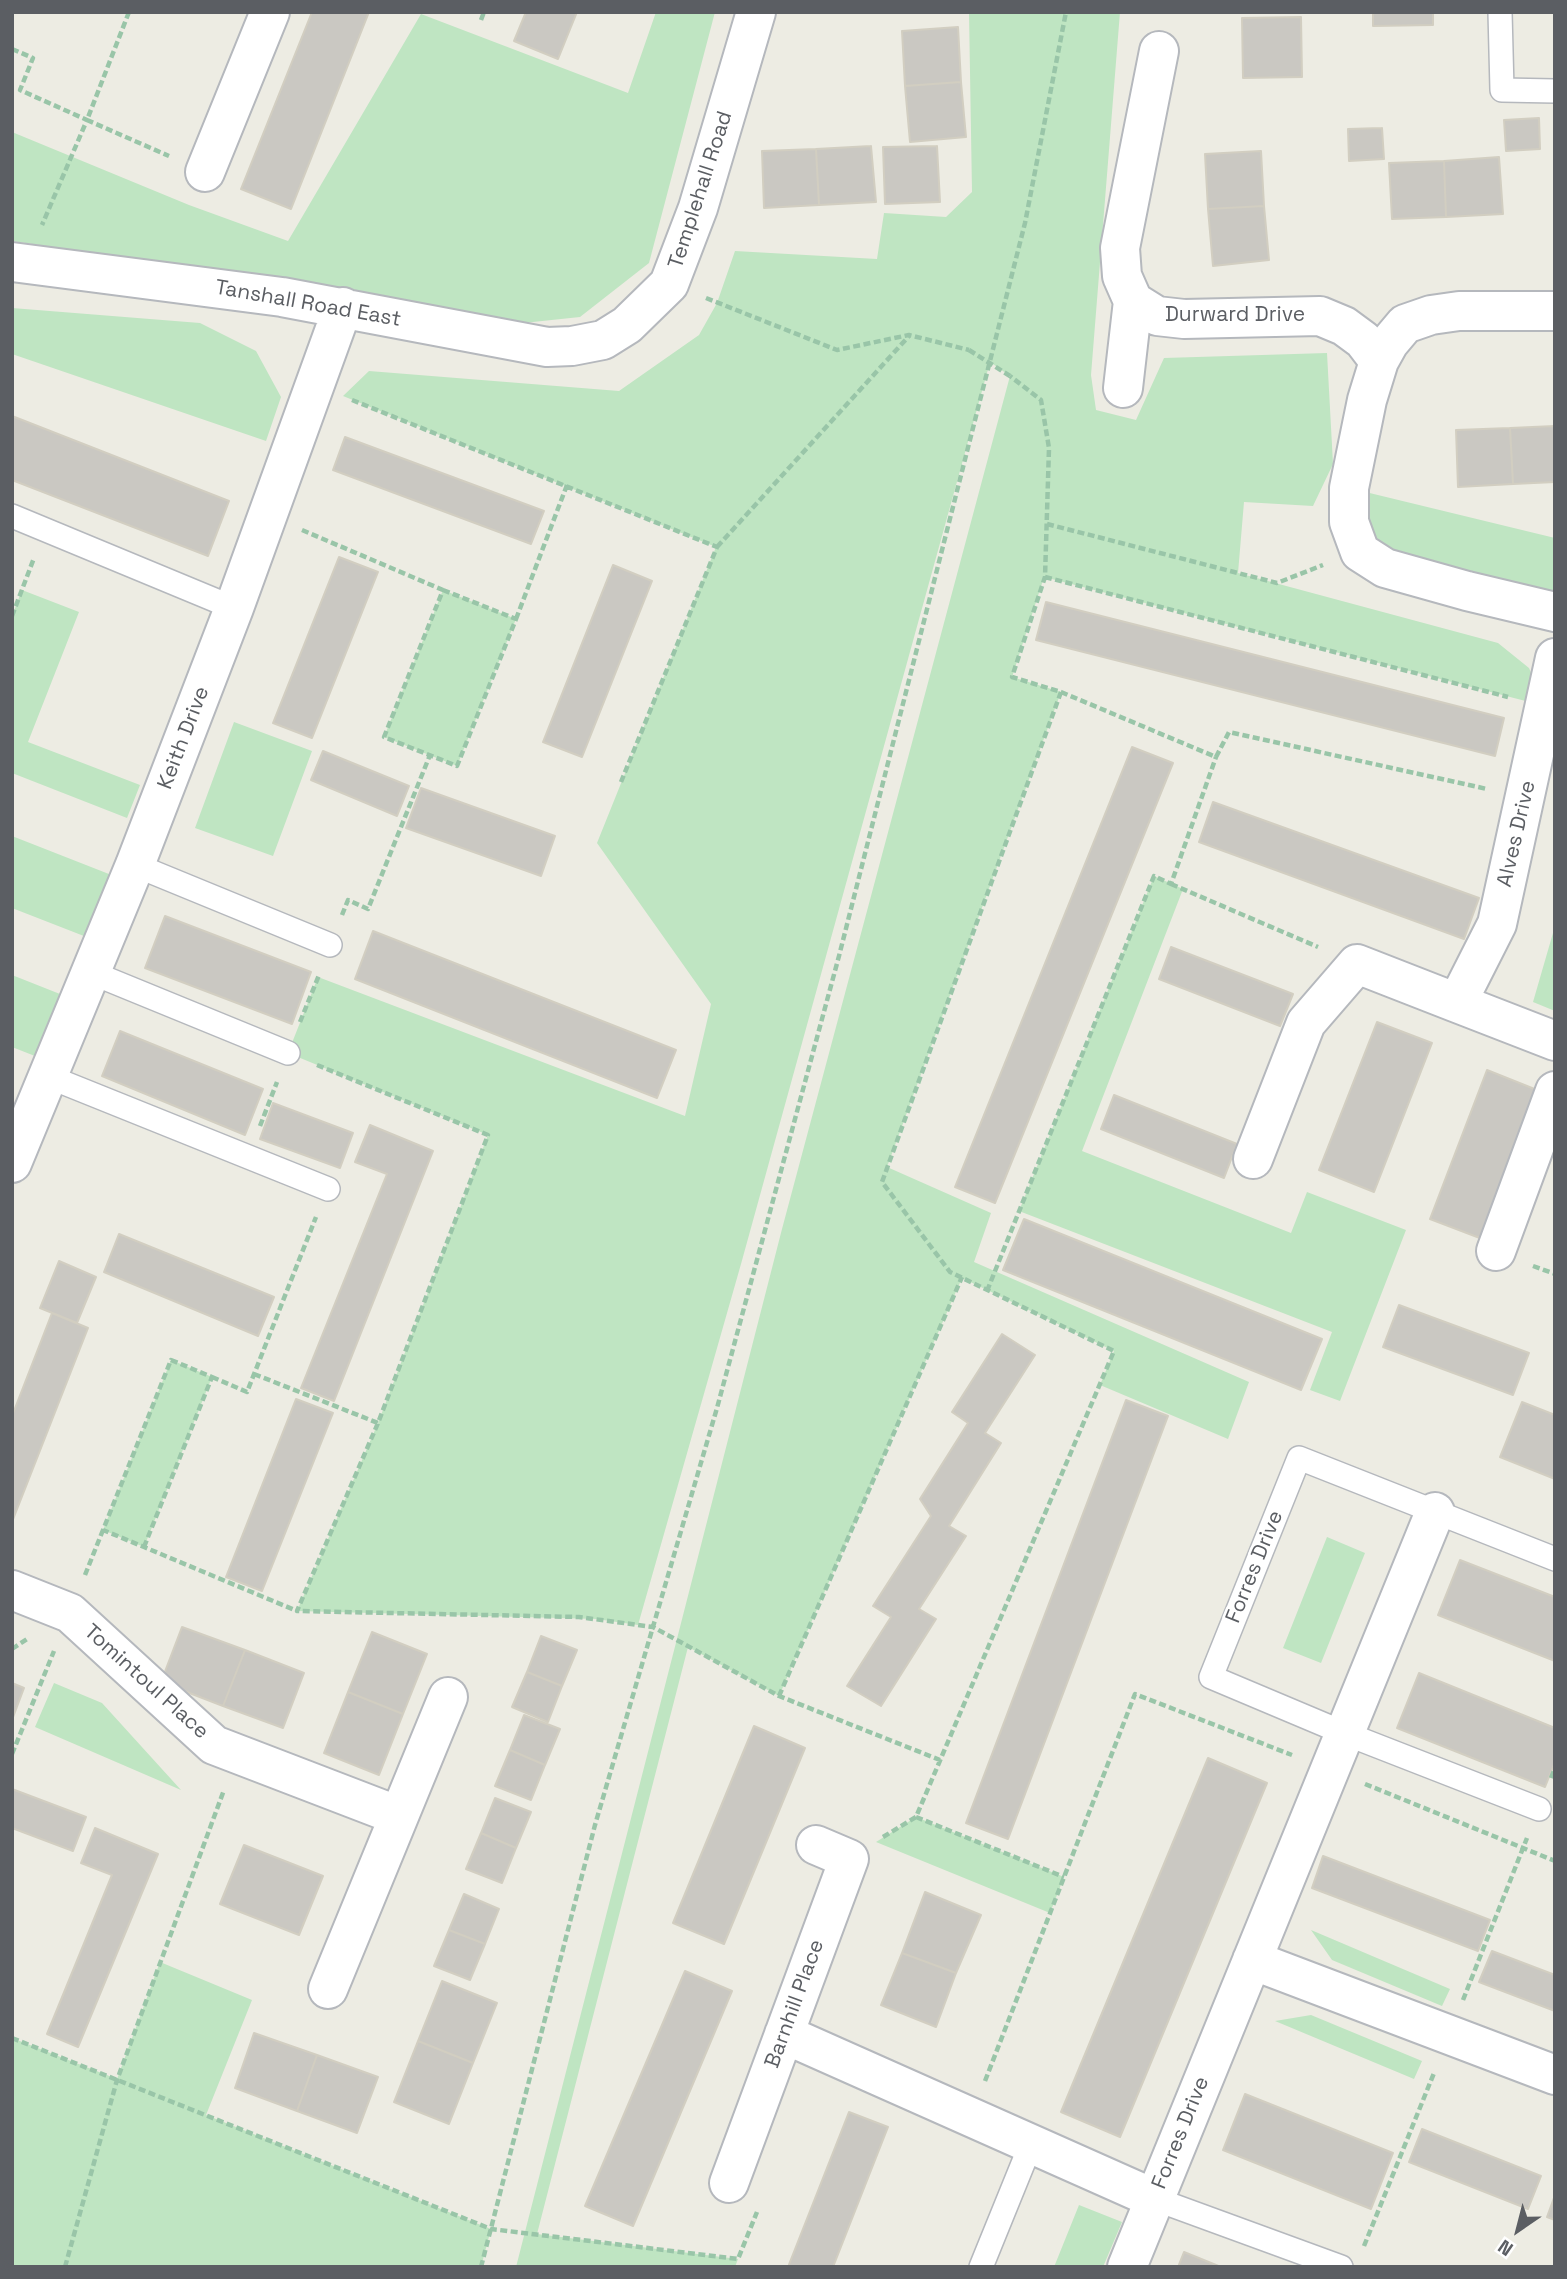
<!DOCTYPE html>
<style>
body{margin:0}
#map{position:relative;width:1567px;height:2279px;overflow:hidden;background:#edece3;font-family:"Space Grotesk",sans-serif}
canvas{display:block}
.frame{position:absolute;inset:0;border:14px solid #5b5e63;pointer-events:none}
.north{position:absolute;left:1483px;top:2195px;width:70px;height:70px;-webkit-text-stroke:5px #fff;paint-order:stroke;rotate:215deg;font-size:19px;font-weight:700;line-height:28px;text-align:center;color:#5b5e63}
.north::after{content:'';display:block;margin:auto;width:24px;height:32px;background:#5b5e63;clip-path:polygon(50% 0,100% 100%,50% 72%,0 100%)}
</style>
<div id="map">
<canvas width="1567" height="2279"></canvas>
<div class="frame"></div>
<div class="north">N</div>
</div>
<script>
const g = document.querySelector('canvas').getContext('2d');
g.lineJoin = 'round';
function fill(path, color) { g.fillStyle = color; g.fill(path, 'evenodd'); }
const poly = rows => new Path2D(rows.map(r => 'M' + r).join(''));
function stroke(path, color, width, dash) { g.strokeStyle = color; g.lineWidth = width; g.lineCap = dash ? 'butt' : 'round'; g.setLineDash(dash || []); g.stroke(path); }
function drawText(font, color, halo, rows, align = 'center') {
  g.font = font + ' "Space Grotesk",sans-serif'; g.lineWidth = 5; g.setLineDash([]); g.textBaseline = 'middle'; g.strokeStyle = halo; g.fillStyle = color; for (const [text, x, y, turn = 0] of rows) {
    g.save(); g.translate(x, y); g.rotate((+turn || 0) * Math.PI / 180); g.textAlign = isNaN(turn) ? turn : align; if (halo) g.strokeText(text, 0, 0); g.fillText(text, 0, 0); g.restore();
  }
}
const green = poly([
 [656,12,715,12,649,263,580,317,495,326,263,278,12,241,12,132,189,205,288,241,421,14,628,93],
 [969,12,1120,12,1091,375,1096,410,1136,420,1164,358,1327,353,1333,464,1313,506,1244,502,1238,573,1498,643,1529,668,1545,706,1044,577,1012,677,1061,692,887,1167,991,1213,974,1262,1249,1382,1228,1439,1100,1385,1114,1351,962,1278,779,1696,688,1647,537,2234,738,2259,735,2267,516,2267,782,1229,1010,376,990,362,741,1264,638,1625,596,1619,297,1611,378,1423,488,1135,288,1053,318,977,685,1116,711,1004,597,843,716,547,343,396,369,371,619,391,699,335,717,303,735,251,877,259,884,213,946,217,972,192],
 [12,308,200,323,256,351,281,397,266,441,12,354],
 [1349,488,1555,538,1555,612,1385,568],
 [22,590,79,612,28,742,140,785,127,818,12,773,12,616],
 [443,590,516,619,457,766,384,737],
 [234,722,312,751,273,856,195,828],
 [12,836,114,876,89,938,12,908],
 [1154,876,1183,889,1082,1151,1291,1233,1307,1192,1406,1230,1340,1401,1310,1390,1332,1332,1019,1211],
 [1555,926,1555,1011,1533,1002],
 [12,975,65,996,40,1058,12,1047],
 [171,1360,212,1377,144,1547,103,1530],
 [1327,1537,1365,1553,1321,1663,1283,1648],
 [54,1683,102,1703,181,1790,35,1727],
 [916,1817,1064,1877,1050,1913,876,1842],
 [1311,1930,1450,1989,1442,2006,1332,1960],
 [160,1962,252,2000,206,2115,491,2229,481,2267,12,2267,12,2038,117,2079],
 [1311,2015,1422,2061,1414,2079,1275,2021],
 [1079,2205,1122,2222,1103,2267,1054,2267]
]);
const building = poly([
 [312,12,369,12,291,209,241,189,312,12],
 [526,12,577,12,558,59,514,41,526,12],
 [1373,12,1433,12,1433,25,1373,26,1373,12],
 [1301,17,1302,77,1243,78,1242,18,1301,17],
 [958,27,961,82,905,86,902,31,958,27],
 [961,82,966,137,910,142,905,86,961,82],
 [1539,118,1540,149,1506,151,1504,120,1539,118],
 [1382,128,1384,159,1349,161,1348,129,1382,128],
 [871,146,876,202,819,205,816,149,871,146],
 [937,146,940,202,885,204,883,147,937,146],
 [816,149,819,205,764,208,762,151,816,149],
 [1261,151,1264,206,1208,209,1205,154,1261,151],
 [1499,157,1503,214,1446,217,1444,161,1499,157],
 [1444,161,1446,217,1392,219,1389,163,1444,161],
 [1264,206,1269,260,1213,266,1208,209,1264,206],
 [12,416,229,501,208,556,12,480,12,416],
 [1555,426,1555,482,1513,484,1510,428,1555,426],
 [1510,428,1513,484,1458,487,1456,430,1510,428],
 [345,437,544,511,531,544,333,470,345,437],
 [339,557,378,572,312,738,273,723,339,557],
 [613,565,652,581,582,757,543,742,613,565],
 [1046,602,1504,718,1495,756,1036,640,1046,602],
 [1132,747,1173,763,995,1203,955,1187,1132,747],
 [323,751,409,786,397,816,311,780,323,751],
 [421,788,555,836,541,876,406,828,421,788],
 [1213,802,1479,898,1464,939,1199,842,1213,802],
 [165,916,311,972,292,1024,145,968,165,916],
 [373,931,676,1050,657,1098,355,979,373,931],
 [1171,947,1293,994,1280,1026,1159,979,1171,947],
 [1377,1022,1432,1043,1374,1192,1319,1170,1377,1022],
 [120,1031,263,1089,245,1135,102,1076,120,1031],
 [1487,1070,1542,1092,1485,1240,1430,1219,1487,1070],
 [1114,1095,1237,1144,1224,1178,1101,1129,1114,1095],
 [273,1103,353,1133,340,1168,260,1139,273,1103],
 [370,1125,433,1151,334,1401,301,1388,387,1174,355,1162,370,1125],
 [1024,1219,1322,1339,1301,1390,1003,1270,1024,1219],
 [119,1234,274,1297,258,1336,104,1272,119,1234],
 [59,1261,96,1277,77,1323,40,1308,59,1261],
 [1399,1305,1529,1353,1513,1395,1383,1347,1399,1305],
 [52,1313,88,1328,12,1522,12,1416,52,1313],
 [1002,1334,1035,1355,985,1433,1001,1443,949,1526,966,1536,919,1609,936,1619,881,1706,847,1686,891,1617,873,1606,931,1516,920,1499,968,1423,952,1412,1002,1334],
 [296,1399,333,1413,262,1591,226,1577,296,1399],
 [1126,1400,1168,1416,1008,1839,966,1823,1126,1400],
 [1522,1402,1555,1415,1555,1479,1500,1457,1522,1402],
 [1460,1560,1555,1597,1555,1661,1438,1615,1460,1560],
 [182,1627,245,1650,223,1706,161,1682,182,1627],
 [372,1632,427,1654,403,1714,348,1692,372,1632],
 [541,1636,577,1650,562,1686,527,1672,541,1636],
 [245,1650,304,1673,283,1728,223,1706,245,1650],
 [527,1672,562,1686,548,1722,512,1707,527,1672],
 [1419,1673,1555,1728,1555,1762,1545,1787,1397,1728,1419,1673],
 [12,1683,24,1688,12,1720,12,1683],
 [348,1692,403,1714,379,1775,324,1753,348,1692],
 [524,1715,560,1729,545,1765,510,1750,524,1715],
 [754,1726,805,1748,724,1944,673,1923,754,1726],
 [510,1750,545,1765,531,1800,495,1786,510,1750],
 [1208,1758,1267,1783,1120,2137,1061,2112,1208,1758],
 [12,1789,86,1817,73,1851,12,1828,12,1789],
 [495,1798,531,1812,516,1848,481,1833,495,1798],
 [95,1828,158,1854,78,2047,47,2034,112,1875,81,1863,95,1828],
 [481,1833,516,1848,502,1883,466,1869,481,1833],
 [244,1845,323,1876,299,1935,220,1904,244,1845],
 [1323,1856,1490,1920,1478,1951,1312,1888,1323,1856],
 [925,1892,981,1915,956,1973,902,1953,925,1892],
 [464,1894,499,1909,485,1944,449,1930,464,1894],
 [449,1930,485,1944,470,1980,434,1966,449,1930],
 [1492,1951,1555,1975,1555,2011,1479,1982,1492,1951],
 [902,1953,956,1973,936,2027,881,2005,902,1953],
 [685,1971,732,1991,633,2226,585,2206,685,1971],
 [442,1981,497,2003,473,2063,418,2041,442,1981],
 [254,2033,317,2055,297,2111,235,2088,254,2033],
 [418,2041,473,2063,449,2124,394,2102,418,2041],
 [317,2055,378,2077,357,2133,297,2111,317,2055],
 [1245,2094,1393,2153,1371,2209,1223,2150,1245,2094],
 [849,2112,888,2127,833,2267,788,2267,849,2112],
 [1422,2129,1541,2176,1528,2209,1409,2162,1422,2129],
 [1555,2195,1555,2220,1547,2217,1555,2195],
 [1184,2252,1221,2267,1178,2267,1184,2252]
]);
const path = poly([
 [129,12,87,120,169,156],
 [481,20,484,12],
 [12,49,33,58,20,90,87,120,42,225],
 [706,298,837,350,909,335,969,350],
 [352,400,717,547,621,782],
 [1047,524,1277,583,1323,565],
 [302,530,443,590],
 [717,547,909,336],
 [1045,577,1508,697],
 [443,590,516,619,457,766,384,737,443,590],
 [12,616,34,558],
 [516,619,567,485],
 [1061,692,1216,757,1229,732,1487,789],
 [1171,884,1318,947],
 [342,915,348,900,368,909,430,755],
 [300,1022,319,975],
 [317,1065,488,1135,378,1423,297,1611,579,1617,653,1627,779,1696,940,1760],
 [260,1126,277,1082],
 [1533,1266,1555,1274],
 [987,1291,1154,876,1171,884,1216,757],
 [254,1374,378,1423],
 [212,1377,247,1392,316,1217],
 [144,1547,212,1377,171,1360,103,1530,144,1547,297,1611],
 [85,1575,103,1530],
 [12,1649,27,1639],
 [779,1696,962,1277],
 [12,1754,54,1651],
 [1551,1778,1555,1768],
 [1365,1784,1555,1861],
 [916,1817,1064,1877],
 [883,1837,916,1817,1114,1351,950,1272,882,1182,1061,692,1012,677,1045,577,1049,448,1041,400,1010,376],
 [1463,2000,1527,1838],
 [12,2038,491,2229,738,2259,757,2212],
 [985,2081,1135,1694,1292,1755],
 [1364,2246,1434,2073],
 [65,2267,117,2080,224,1790],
 [481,2267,595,1825,717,1408,839,956,1025,223,1066,12]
]);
const lane = poly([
 [1500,12,1502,90,1555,91],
 [12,516,234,608],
 [135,865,330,945],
 [90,972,288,1053],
 [47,1076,328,1189],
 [1539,1809,1344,1733,1211,1677,1299,1458,1555,1559],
 [1155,2199,1341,2267],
 [981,2267,1031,2144]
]);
const street = poly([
 [1159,51,1120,248,1122,276,1133,301,1157,316,1184,319,1320,316,1344,326,1363,340,1379,361],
 [205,172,270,12],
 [12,262,282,297,547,347,572,346,603,340,627,325,669,284,698,208,756,12],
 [1555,311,1459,311,1431,315,1405,324,1389,343,1379,361,1367,400,1349,488,1349,522,1360,552,1385,568,1467,591,1555,612],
 [1123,388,1133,301],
 [1457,1003,1555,1041],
 [1253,1159,1306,1023,1357,964,1457,1003,1497,924,1555,658],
 [12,1163,135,865,234,608,343,307],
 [1496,1251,1555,1091],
 [12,1590,70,1613,214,1745,399,1816],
 [1252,1960,1555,2075],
 [328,1989,448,1697],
 [784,2034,1155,2199],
 [729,2183,849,1859,816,1845],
 [1127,2267,1435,1512]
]);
const pathBridge = poly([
 [969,350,1010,376]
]);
const streetNames = [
 ["Templehall Road",701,190,-72],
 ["Tanshall Road East",308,304,10],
 ["Durward Drive",1235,315],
 ["Keith Drive",184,738,-69],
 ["Alves Drive",1517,834,-77],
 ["Forres Drive",1255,1567,-68],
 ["Tomintoul Place",146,1682,42],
 ["Barnhill Place",795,2004,-70],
 ["Forres Drive",1181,2133,-68]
];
fill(green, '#bfe5c2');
fill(building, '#cac8c2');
stroke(building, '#d2cec1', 2);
stroke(lane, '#b5b8bd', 26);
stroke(street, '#b5b8bd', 42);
stroke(path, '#99c5a8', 4.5, [7, 3.5]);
stroke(lane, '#fff', 23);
stroke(street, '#fff', 38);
stroke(pathBridge, '#99c5a8', 4.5, [7, 3.5]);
drawText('21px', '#5b5e63', '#fff', streetNames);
</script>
